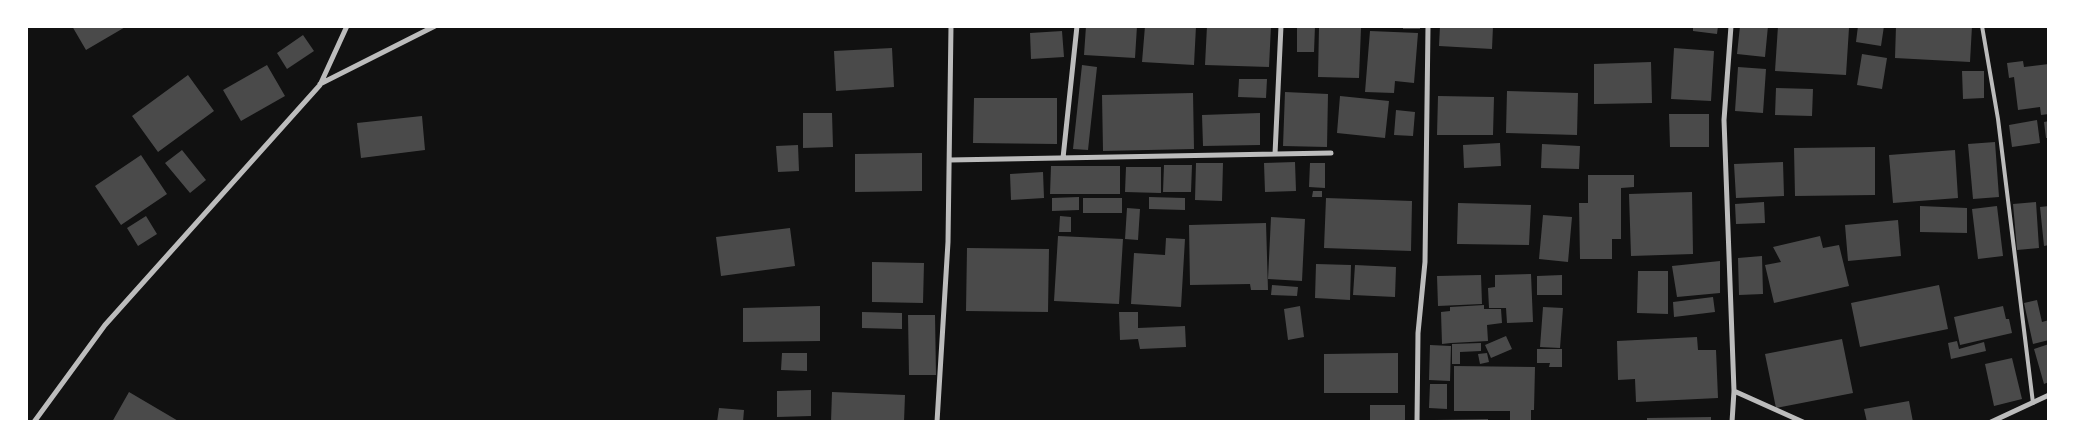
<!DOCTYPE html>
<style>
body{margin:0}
#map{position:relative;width:2075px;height:448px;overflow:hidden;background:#111;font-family:"Playfair Display",serif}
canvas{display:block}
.frame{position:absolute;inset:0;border:28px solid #fff;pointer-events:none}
</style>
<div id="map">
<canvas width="2075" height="448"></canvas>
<div class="frame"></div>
</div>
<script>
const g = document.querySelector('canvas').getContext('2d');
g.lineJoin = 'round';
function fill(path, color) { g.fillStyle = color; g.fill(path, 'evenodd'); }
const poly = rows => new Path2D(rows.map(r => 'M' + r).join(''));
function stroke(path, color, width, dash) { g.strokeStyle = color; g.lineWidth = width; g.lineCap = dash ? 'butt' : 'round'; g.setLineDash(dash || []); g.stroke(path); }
const building = poly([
 [72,26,127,26,86,50],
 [1086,26,1137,26,1135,58,1084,55],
 [1145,26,1196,26,1194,65,1142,62],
 [1207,26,1271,26,1269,67,1205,65],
 [1297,26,1315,26,1314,52,1297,52],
 [1403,26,1420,26,1420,29,1403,29],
 [1440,26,1493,26,1492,49,1439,46],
 [1693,26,1718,26,1717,34,1693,31],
 [1740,26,1768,26,1765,57,1737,54],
 [1778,26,1849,28,1846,75,1775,71],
 [1858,26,1884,26,1881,46,1856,42],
 [1896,26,1972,26,1970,62,1895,58],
 [1319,27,1361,28,1359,78,1318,77],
 [1062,31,1064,57,1031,59,1030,33],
 [1370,31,1418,33,1414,83,1395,81,1394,93,1365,92],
 [303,35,314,51,287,69,277,53],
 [892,48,894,87,836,91,834,51],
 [1674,48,1714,51,1711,101,1671,99],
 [1862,54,1887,58,1882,89,1857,85],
 [2023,61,2024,67,2049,64,2049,114,2041,115,2040,107,2018,110,2014,77,2009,78,2007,63],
 [1651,62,1652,103,1594,104,1594,64],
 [267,65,285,96,241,121,223,90],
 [1082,65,1097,67,1088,150,1073,149],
 [1738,67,1766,69,1763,113,1735,111],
 [1962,71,1984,71,1984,98,1963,99],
 [188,75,214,111,158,152,132,116],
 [1239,79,1267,79,1266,98,1238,97],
 [1776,88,1813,89,1812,116,1775,115],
 [1507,91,1578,93,1577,135,1506,133],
 [1285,92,1328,94,1327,147,1283,146],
 [1193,93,1194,149,1103,151,1102,95],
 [1340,96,1389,101,1385,138,1337,133],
 [1438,96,1494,97,1493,135,1437,135],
 [974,98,1057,98,1057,144,973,143],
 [1396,110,1415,112,1413,136,1394,135],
 [803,113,832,113,833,147,803,148],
 [1260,113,1260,145,1203,146,1202,115],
 [1669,114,1709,114,1709,147,1670,147],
 [422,116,425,150,361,158,357,123],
 [2037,120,2040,143,2012,147,2009,125],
 [2049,121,2049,138,2046,138,2044,122],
 [1995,142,1999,197,1973,199,1968,144],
 [1500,143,1501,166,1464,168,1463,145],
 [1542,144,1580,146,1579,169,1541,168],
 [798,145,799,171,778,172,776,146],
 [1875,147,1875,195,1795,196,1794,148],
 [182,150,206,180,190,193,165,163],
 [1955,150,1958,198,1893,203,1889,155],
 [922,153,922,191,855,192,855,154],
 [141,155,167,194,121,225,95,186],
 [1295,162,1296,191,1265,192,1264,163],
 [1783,162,1784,196,1736,198,1734,164],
 [1196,163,1223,163,1222,201,1195,200],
 [1310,163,1325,163,1325,188,1309,187],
 [1164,165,1192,165,1191,192,1163,192],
 [1051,166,1120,166,1120,194,1050,194],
 [1126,167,1161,167,1161,193,1125,192],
 [1043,172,1044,198,1011,200,1010,174],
 [1588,175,1634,175,1634,187,1621,188,1621,239,1612,239,1612,259,1580,259,1579,203,1588,203],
 [1313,191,1322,191,1322,197,1312,197],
 [1692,192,1693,254,1631,256,1629,194],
 [1079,197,1079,210,1052,211,1052,198],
 [1149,197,1185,198,1185,210,1149,209],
 [1083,198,1122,198,1122,213,1083,213],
 [1326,198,1412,201,1411,251,1324,248],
 [1764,202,1765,223,1736,224,1735,204],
 [2036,202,2039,248,2017,250,2013,204],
 [1458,203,1531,205,1529,245,1457,244],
 [1920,206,1967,208,1967,233,1920,232],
 [1997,206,2003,256,1978,259,1972,209],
 [2049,206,2049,245,2044,246,2040,207],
 [1127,208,1140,209,1138,240,1125,239],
 [1543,215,1572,217,1568,262,1539,259],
 [146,216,157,234,138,246,127,228],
 [1060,216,1071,217,1071,232,1059,232],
 [1271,217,1305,219,1302,281,1268,279],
 [1898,220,1901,256,1848,261,1845,225],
 [1266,223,1268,290,1251,290,1250,284,1190,285,1189,225],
 [790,228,795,266,721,276,716,237],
 [1058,236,1123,239,1119,304,1054,301],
 [1820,236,1823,248,1839,245,1849,286,1774,303,1765,265,1781,262,1773,247],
 [1166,238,1185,239,1181,307,1131,304,1134,253,1165,255],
 [967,248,1049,249,1048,312,966,311],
 [1762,256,1763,294,1739,295,1738,258],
 [1720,261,1720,293,1677,297,1672,266],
 [872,262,924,263,923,303,872,302],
 [1316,264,1351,265,1350,300,1315,298],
 [1355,265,1396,267,1395,297,1353,295],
 [1638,271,1668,271,1668,314,1637,313],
 [1531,274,1533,322,1507,323,1506,308,1489,308,1488,288,1495,287,1495,275],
 [1481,275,1482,304,1438,306,1437,276],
 [1562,275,1562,295,1537,295,1537,276],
 [1272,285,1298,287,1297,296,1271,295],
 [1939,285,1948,329,1860,347,1851,303],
 [1713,297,1715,312,1674,317,1673,302],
 [2037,300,2042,322,2049,320,2049,340,2033,344,2024,303],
 [1484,305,1484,309,1501,309,1502,323,1487,325,1488,341,1451,343,1451,341,1451,343,1442,344,1441,312,1450,311,1450,307],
 [820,306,820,341,743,342,743,308],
 [1300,306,1304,337,1288,340,1284,309],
 [2003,306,2006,319,2009,319,2012,333,1960,345,1954,317],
 [1543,307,1563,308,1560,348,1540,347],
 [862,312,902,313,902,329,862,328],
 [1119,312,1138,312,1138,328,1185,326,1186,347,1140,349,1138,339,1120,340],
 [908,315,935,315,936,375,909,375],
 [1506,336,1512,349,1491,358,1485,345],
 [1697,337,1698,350,1716,350,1718,398,1636,402,1635,379,1618,380,1617,341],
 [1842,339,1853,393,1776,408,1765,354],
 [1957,341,1959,349,1984,342,1986,351,1951,359,1948,343],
 [1481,343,1481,351,1460,352,1460,364,1452,364,1452,344],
 [2049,344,2049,382,2044,384,2034,349],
 [1430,345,1451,346,1450,381,1429,380],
 [1537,349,1562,349,1562,367,1549,367,1550,363,1537,363],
 [782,353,807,353,807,371,781,370],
 [1398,353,1398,393,1324,393,1324,354],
 [1487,353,1489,362,1480,364,1478,354],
 [2012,358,2022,399,1994,406,1985,364],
 [1454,366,1535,367,1534,410,1531,410,1531,422,1510,422,1510,411,1454,411],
 [1430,384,1447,384,1447,409,1429,408],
 [811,390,811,416,777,417,777,391],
 [129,392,180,422,112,422],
 [832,392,905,395,904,422,831,422],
 [1909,401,1913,422,1867,422,1864,409],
 [1370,405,1405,405,1405,422,1370,422],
 [719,408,744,410,743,422,717,422],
 [1711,417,1711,422,1647,422,1647,418],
 [1488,419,1488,422,1434,422,1434,420]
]);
const service = poly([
 [1982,26,1998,119,2033,403]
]);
const minor = poly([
 [1731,26,1724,120,1734,391,1732,422],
 [320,84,435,26],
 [1275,154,1281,26],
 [1063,158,1077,26],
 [950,160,1331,153],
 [1734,391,1803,422],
 [34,422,105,325,320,85,347,26],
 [937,422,948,242,951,26],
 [1417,422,1418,333,1425,262,1428,26],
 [1991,422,2049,395]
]);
fill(building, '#4a4a4a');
stroke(service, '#bcbcbc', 4);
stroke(minor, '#bcbcbc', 5);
</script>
